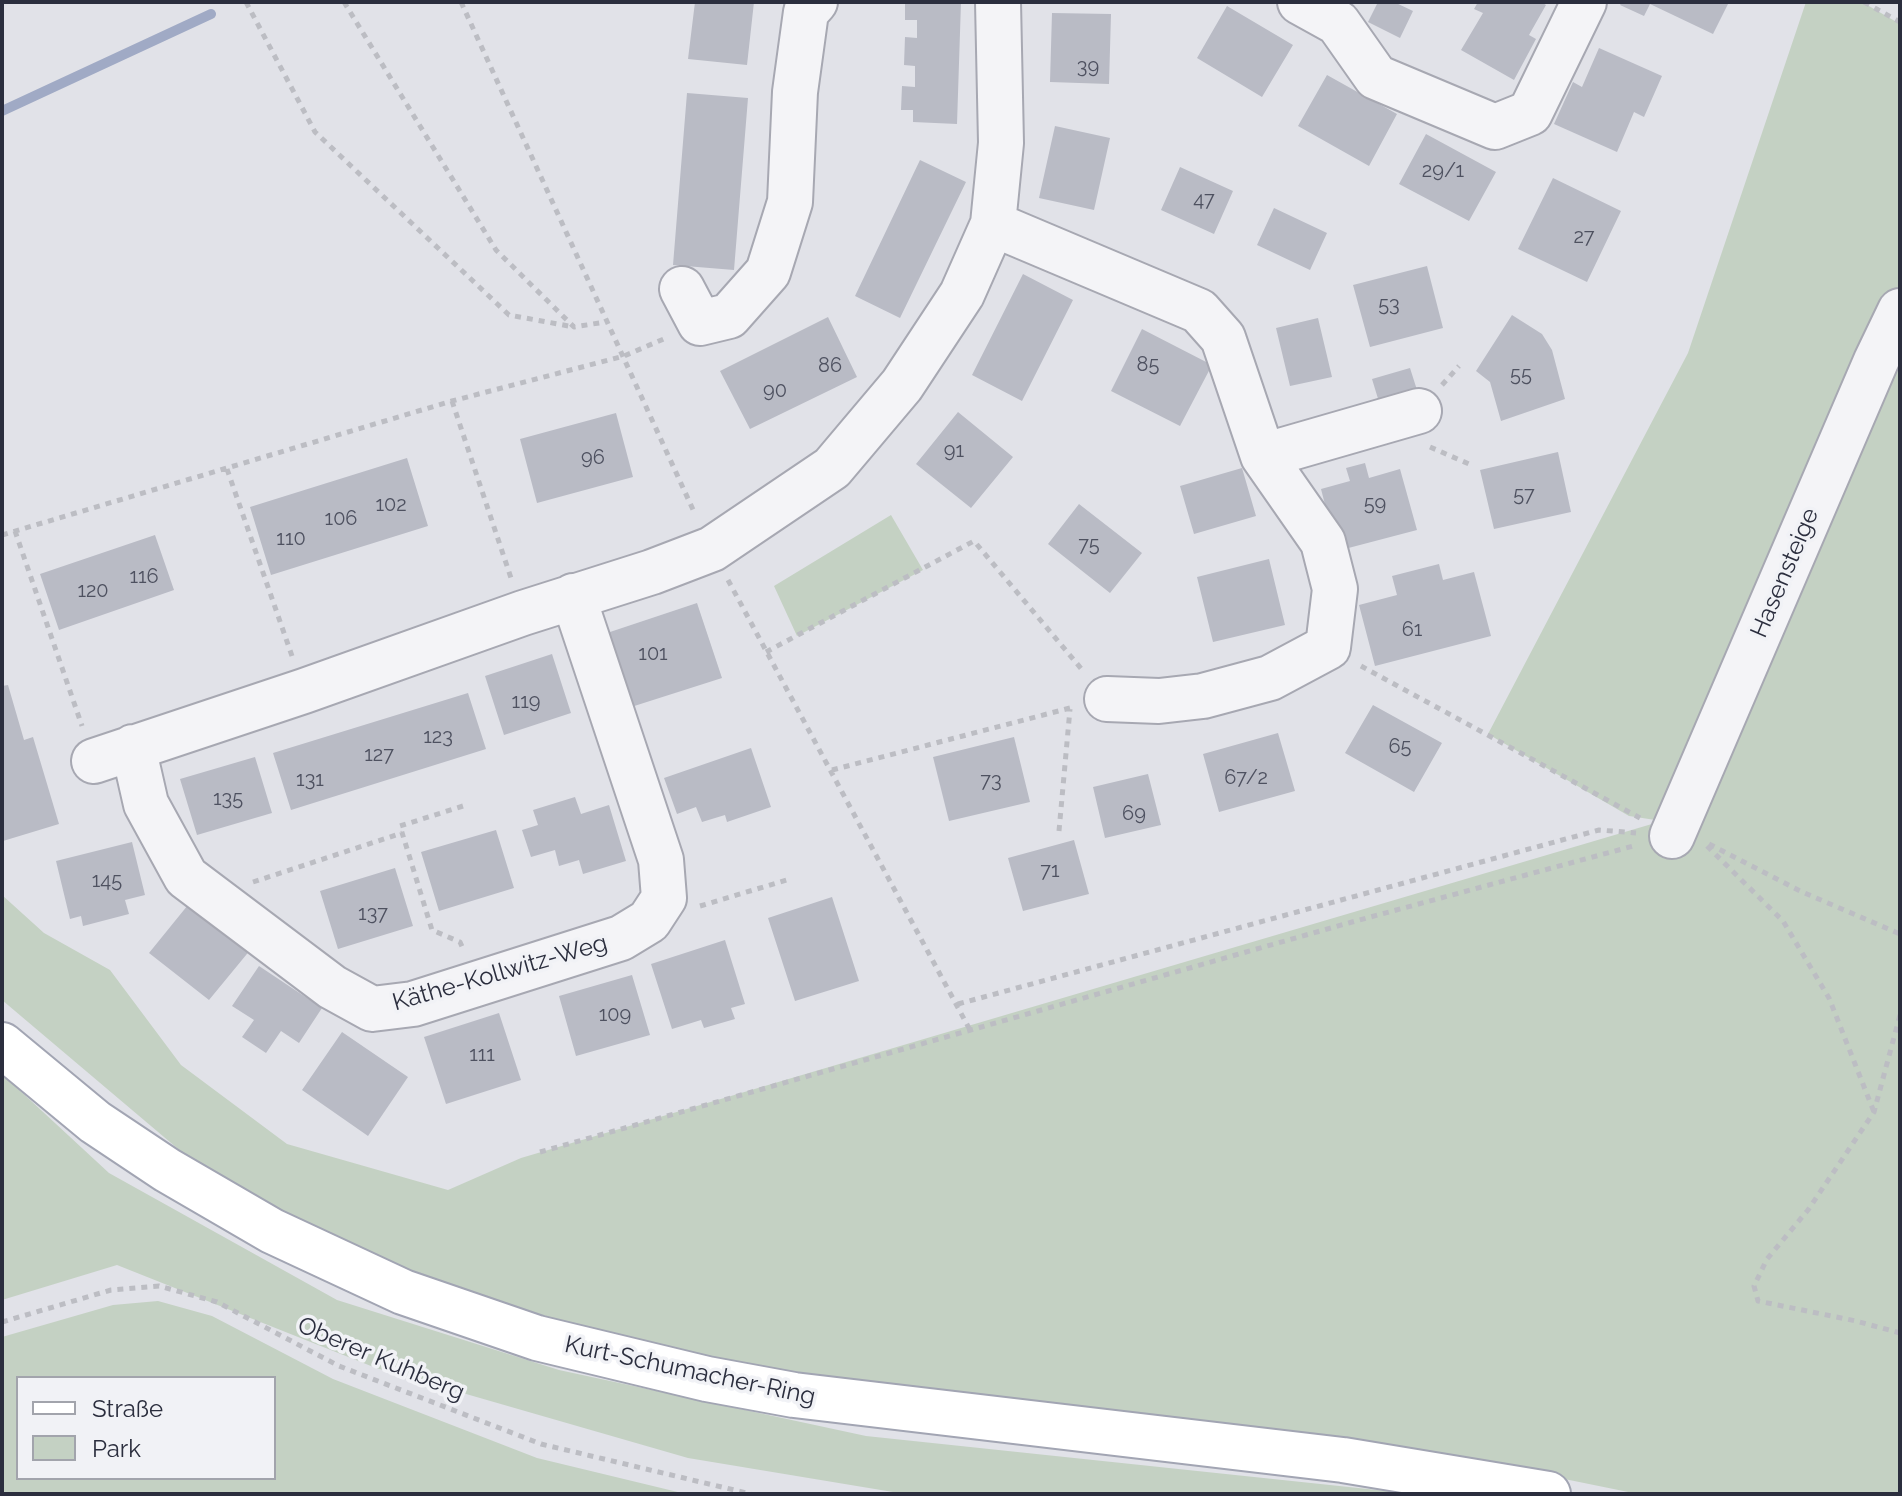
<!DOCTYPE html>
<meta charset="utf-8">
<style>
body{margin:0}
#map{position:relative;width:1902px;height:1496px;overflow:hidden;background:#e1e2e8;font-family:Raleway,sans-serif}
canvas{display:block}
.frame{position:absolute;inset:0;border:4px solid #2b2e3e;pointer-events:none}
.legend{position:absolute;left:16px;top:1376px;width:260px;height:104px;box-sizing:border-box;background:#f1f2f6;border:2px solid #a2a4ac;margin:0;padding:10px 14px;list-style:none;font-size:24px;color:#2b2e3e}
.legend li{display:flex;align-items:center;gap:16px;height:40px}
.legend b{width:40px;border:2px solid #a2a4ac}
</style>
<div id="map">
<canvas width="1902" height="1496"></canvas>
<div class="frame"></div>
<ul class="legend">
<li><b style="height:10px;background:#fff"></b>Straße</li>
<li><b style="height:22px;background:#c4d1c3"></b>Park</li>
</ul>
</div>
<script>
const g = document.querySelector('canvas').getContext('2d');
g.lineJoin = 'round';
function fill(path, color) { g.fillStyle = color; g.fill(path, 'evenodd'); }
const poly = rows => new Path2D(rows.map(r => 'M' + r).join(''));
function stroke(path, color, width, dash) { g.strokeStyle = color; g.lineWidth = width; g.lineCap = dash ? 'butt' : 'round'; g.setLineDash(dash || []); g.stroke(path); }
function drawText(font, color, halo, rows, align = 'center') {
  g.font = font + ' Raleway,sans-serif'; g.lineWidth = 7; g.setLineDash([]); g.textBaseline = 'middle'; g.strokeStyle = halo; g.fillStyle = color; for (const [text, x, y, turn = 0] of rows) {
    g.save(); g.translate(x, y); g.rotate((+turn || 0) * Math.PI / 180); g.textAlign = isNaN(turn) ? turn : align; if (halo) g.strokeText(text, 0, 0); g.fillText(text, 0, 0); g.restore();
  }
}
const green = poly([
 [1806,2,1862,2,1900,24,1900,1494,1638,1494,1486,1463,899,1394,671,1354,491,1306,317,1238,216,1181,2,1000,2,895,44,933,110,970,181,1065,287,1144,448,1190,521,1158,1662,821,1629,816,1488,734,1688,353],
 [891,515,923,570,797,636,774,586],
 [2,1074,109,1173,337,1300,559,1370,866,1436,1415,1494,905,1494,688,1458,376,1368,117,1265,2,1300],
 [158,1301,212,1316,333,1379,537,1458,686,1494,2,1494,2,1337,113,1305],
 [274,1378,274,1478,18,1478,18,1378]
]);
const stream = poly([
 [2,111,211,14]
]);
const building = poly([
 [695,2,754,2,747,65,688,59],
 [905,2,961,2,957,124,913,122,913,110,901,110,902,86,915,87,915,66,904,65,905,37,917,38,917,20,905,20],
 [1378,2,1394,2,1413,11,1400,38,1368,22],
 [1478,2,1541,2,1546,5,1529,35,1536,39,1514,80,1461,50,1483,13,1474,9],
 [1622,2,1729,2,1713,34,1650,4,1644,16,1620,5],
 [1227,6,1293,45,1262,97,1197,58],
 [1052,13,1111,14,1109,84,1050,82],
 [1599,48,1662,76,1644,117,1634,112,1617,152,1554,124,1573,82,1582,87],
 [1327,75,1397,114,1369,166,1298,126],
 [687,93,748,98,734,270,673,265],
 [1055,126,1110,138,1094,210,1039,198],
 [1426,134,1496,172,1469,221,1399,184],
 [920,160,966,182,900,318,855,296],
 [1180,167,1233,191,1214,234,1161,210],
 [1553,178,1621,211,1587,282,1518,249],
 [1274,208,1327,233,1310,270,1257,245],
 [1427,266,1443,328,1370,347,1353,285],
 [1023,274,1073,300,1022,401,972,375],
 [1512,315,1542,334,1552,350,1565,399,1501,421,1490,382,1476,371],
 [828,317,857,377,750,429,720,371],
 [1318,318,1332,377,1290,386,1276,328],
 [1142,329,1212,365,1180,426,1111,391],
 [1410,368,1417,390,1379,402,1372,379],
 [958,412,1013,457,971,508,916,464],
 [616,413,633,477,537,503,520,439],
 [1558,452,1571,512,1494,529,1480,470],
 [407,458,428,526,271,575,250,507],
 [1365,463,1369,478,1400,469,1417,530,1337,551,1321,489,1350,481,1346,468],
 [1242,468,1256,516,1194,534,1180,486],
 [1079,504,1142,553,1110,593,1048,544],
 [155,535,174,590,59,630,40,574],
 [1269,559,1285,625,1213,642,1197,577],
 [1439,564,1443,580,1474,572,1491,636,1375,666,1359,605,1397,595,1392,576],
 [697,603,722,678,628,708,604,634],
 [552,654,571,713,504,735,485,676],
 [8,685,24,740,33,737,59,824,3,841,2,686],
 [468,693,486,749,291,810,273,753],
 [1373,705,1442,743,1414,792,1345,753],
 [1278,733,1295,791,1219,812,1203,754],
 [1014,737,1030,802,949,821,933,757],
 [751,748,771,807,727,822,725,815,702,822,696,807,677,814,664,778],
 [255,757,272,813,197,835,180,779],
 [1148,774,1161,825,1105,838,1093,787],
 [575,797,581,814,609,805,626,861,583,874,579,860,559,866,555,850,531,857,522,830,538,825,533,810],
 [496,830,514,888,439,911,421,852],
 [1074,840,1089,894,1023,911,1008,858],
 [132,842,145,895,125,900,129,914,83,926,81,916,70,919,56,861],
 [395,868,413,926,338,949,320,891],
 [832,897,859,981,795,1001,768,918],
 [192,900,251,949,209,1000,149,953],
 [725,940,745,1004,731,1008,735,1019,704,1028,701,1020,672,1029,651,964],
 [259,966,322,1008,299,1043,281,1031,266,1053,242,1037,254,1020,232,1006],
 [632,975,650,1035,576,1056,559,996],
 [499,1013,521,1080,446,1104,424,1037],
 [342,1032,408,1077,368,1136,302,1090]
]);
const path = poly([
 [246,2,315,132,509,315,574,327],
 [344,2,496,250,574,327,605,322],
 [461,2,695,514],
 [1864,2,1900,22],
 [1442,385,1459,366],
 [452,401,511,578],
 [1430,447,1469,464],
 [227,469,292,656],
 [15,531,82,726],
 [2,535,452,401,624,356,666,338],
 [728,580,970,1030],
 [766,652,974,541,1084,672],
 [1361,666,1640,818],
 [832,770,1070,708],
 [463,806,400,826,432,930,460,942,464,951],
 [1059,831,1070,709],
 [1709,844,1800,891,1900,934],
 [1707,846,1783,921,1829,998,1874,1112],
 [253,882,402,833],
 [700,906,790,879],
 [958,1004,1599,830,1636,833],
 [1900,1015,1874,1112,1808,1210,1767,1259,1754,1286,1758,1301,1856,1321,1900,1333],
 [540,1152,1352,922,1637,845],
 [2,1322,111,1290,159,1286,217,1302,339,1366,541,1444,751,1494]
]);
const minor = poly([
 [1300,2,1338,23,1376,77,1495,127,1530,113,1584,2],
 [993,224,1199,311,1223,338,1263,456,1323,542,1335,589,1328,647,1270,678,1203,696,1159,701,1107,699],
 [682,289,700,323,729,316,768,272,790,202,795,92,806,12,815,2],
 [1263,456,1419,411],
 [133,747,146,804,186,877,332,987,372,1009,413,1004,621,938,649,921,664,898,661,860,573,596],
 [94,761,304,691,523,613,652,572,712,549,832,468,902,385,962,294,993,224,1001,143,998,2],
 [1672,836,1876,361,1900,311]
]);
const major = poly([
 [2,1045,95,1122,167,1170,272,1231,403,1292,537,1338,707,1379,794,1395,1343,1460,1548,1494]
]);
const numberNames = [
 ["39",1088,67],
 ["29/1",1443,171],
 ["47",1204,200],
 ["27",1584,237],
 ["53",1389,305],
 ["85",1148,365],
 ["86",830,366],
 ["55",1521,375],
 ["90",775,391],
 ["91",954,451],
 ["96",593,458],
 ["57",1524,495],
 ["59",1375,504],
 ["102",391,505],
 ["106",341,519],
 ["110",291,539],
 ["75",1089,545],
 ["116",144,577],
 ["120",93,591],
 ["61",1412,630],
 ["101",653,654],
 ["119",526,702],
 ["123",438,737],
 ["65",1400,747],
 ["127",379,755],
 ["67/2",1246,778],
 ["131",310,780],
 ["73",991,781],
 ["135",228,799],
 ["69",1134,814],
 ["71",1050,871],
 ["145",107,881],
 ["137",373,914],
 ["109",615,1015],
 ["111",482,1055]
];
const streetNames = [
 ["Hasensteige",1785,573,-67],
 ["Käthe-Kollwitz-Weg",500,973,-16],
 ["Oberer Kuhberg",381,1359,23],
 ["Kurt-Schumacher-Ring",690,1371,12]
];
fill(green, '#c4d1c3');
stroke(stream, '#a0aac5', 10);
fill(building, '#b9bbc5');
stroke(minor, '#a7a8b2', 48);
stroke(major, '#a2a5b3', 48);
stroke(path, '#bcbdc3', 5, [6, 6]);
stroke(minor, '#f4f4f7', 44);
stroke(major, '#fff', 44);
drawText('20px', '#4e5160', null, numberNames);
drawText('24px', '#2b2e3e', '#f1f2f6', streetNames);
</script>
